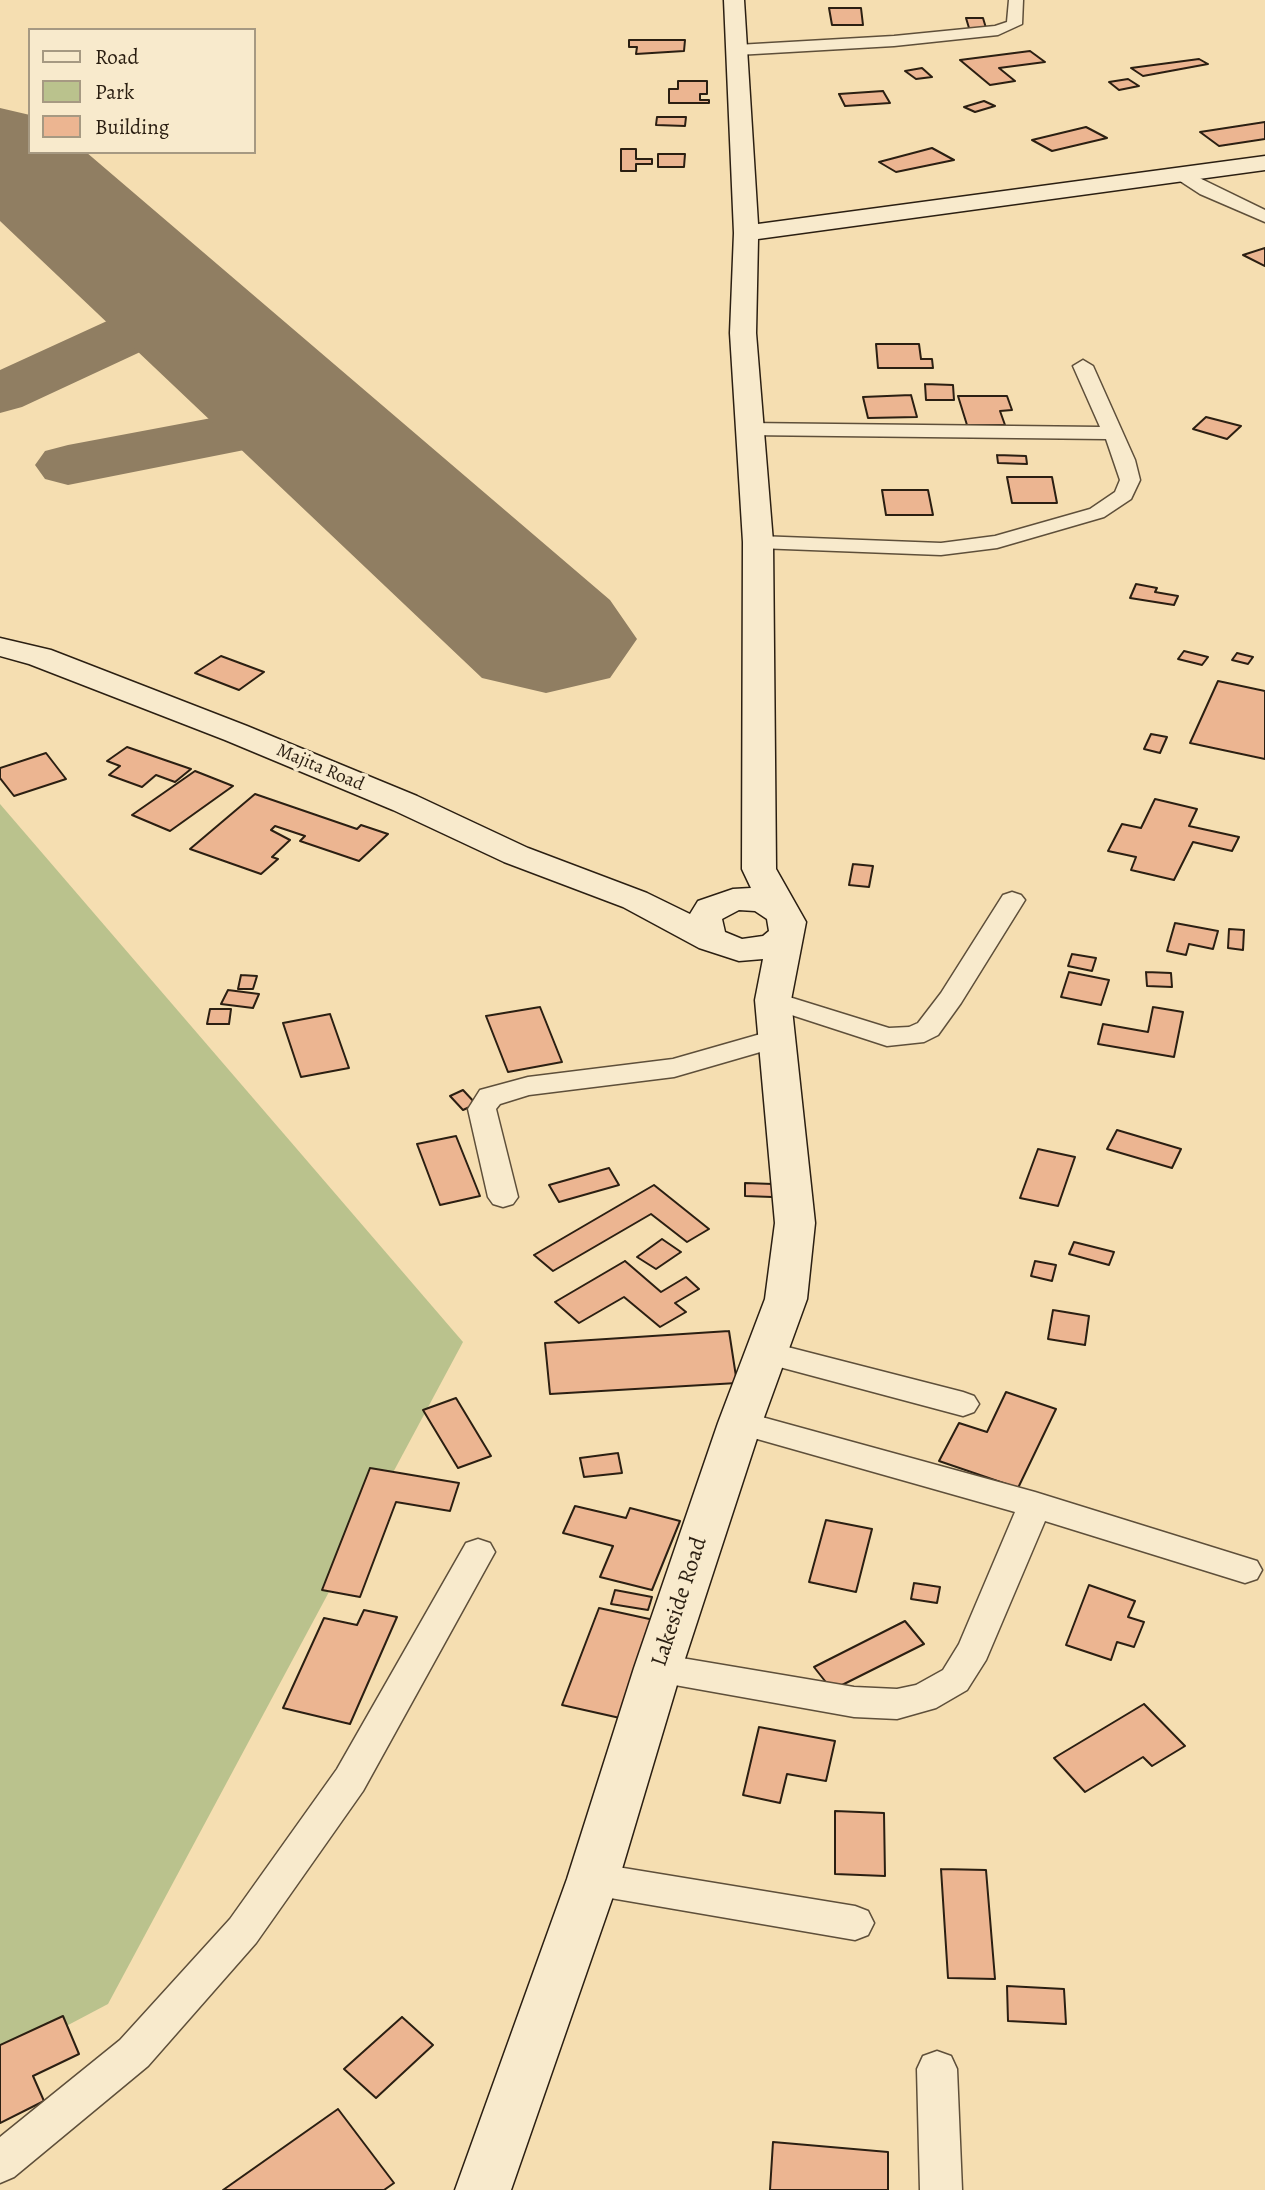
<!DOCTYPE html>
<style>
body{margin:0}
#map{position:relative;width:1265px;height:2190px;overflow:hidden;background:#f5deb1;font-family:Alegreya,serif}
canvas{display:block}
.legend{position:absolute;left:28px;top:28px;width:228px;height:126px;box-sizing:border-box;background:#f8eacc;border:2px solid #a69982;margin:0;padding:9px 12px;list-style:none;font-size:21px;color:#2b1f12}
.legend li{display:flex;align-items:center;gap:14px;height:35px}
.legend b{width:35px;border:2px solid #a69982}
</style>
<div id="map">
<canvas width="1265" height="2190"></canvas>
<ul class="legend">
<li><b style="height:9px;background:#f8eacc"></b>Road</li>
<li><b style="height:19px;background:#bac28d"></b>Park</li>
<li><b style="height:19px;background:#ecb591"></b>Building</li>
</ul>
</div>
<script>
const g = document.querySelector('canvas').getContext('2d');
g.lineJoin = 'round';
function fill(path, color) { g.fillStyle = color; g.fill(path, 'evenodd'); }
const poly = rows => new Path2D(rows.map(r => 'M' + r).join(''));
function stroke(path, color, width, dash) { g.strokeStyle = color; g.lineWidth = width; g.lineCap = dash ? 'butt' : 'round'; g.setLineDash(dash || []); g.stroke(path); }
function drawText(font, color, halo, rows, align = 'center') {
  g.font = font + ' Alegreya,serif'; g.lineWidth = 7; g.setLineDash([]); g.textBaseline = 'middle'; g.strokeStyle = halo; g.fillStyle = color; for (const [text, x, y, turn = 0] of rows) {
    g.save(); g.translate(x, y); g.rotate((+turn || 0) * Math.PI / 180); g.textAlign = isNaN(turn) ? turn : align; if (halo) g.strokeText(text, 0, 0); g.fillText(text, 0, 0); g.restore();
  }
}
const green = poly([
 [0,804,463,1342,108,2004,0,2061]
]);
const taxiway = poly([
 [168,281,189,286,198,299,174,331,151,347,22,407,0,413,0,370,107,321,132,305,147,286,168,281],
 [302,401,325,406,334,420,325,434,68,485,45,479,35,465,45,451,68,445,302,401]
]);
const runway = poly([
 [0,108,30,115,30,152,86,152,610,600,637,639,610,678,546,693,482,678,0,221,0,108]
]);
const building = poly([
 [829,8,861,8,863,25,832,25,829,8],
 [966,18,983,18,986,28,969,28,966,18],
 [629,40,685,40,684,51,636,54,637,47,629,47,629,40],
 [1030,51,1045,62,999,68,1015,81,990,85,960,60,1030,51],
 [1199,59,1208,64,1143,76,1131,68,1199,59],
 [922,68,932,77,916,79,905,71,922,68],
 [1128,79,1139,86,1119,90,1109,82,1128,79],
 [678,81,707,81,707,94,700,94,700,100,709,100,709,103,669,103,669,89,678,89,678,81],
 [883,91,890,103,845,106,839,94,883,91],
 [984,101,995,106,975,112,964,107,984,101],
 [657,117,686,117,685,126,656,125,657,117],
 [1265,122,1265,139,1219,146,1200,132,1265,122],
 [1086,127,1107,138,1052,151,1032,140,1086,127],
 [932,148,954,160,896,172,879,162,932,148],
 [621,149,636,149,636,159,652,159,652,164,636,164,636,171,621,171,621,149],
 [658,154,685,154,684,167,658,167,658,154],
 [1265,248,1265,266,1243,255,1265,248],
 [876,344,919,344,921,359,932,359,933,368,878,368,876,344],
 [925,384,953,385,954,400,926,400,925,384],
 [911,395,917,417,868,418,863,397,911,395],
 [958,396,1007,396,1012,410,1000,411,1005,425,967,425,958,396],
 [1206,417,1241,426,1227,439,1193,429,1206,417],
 [997,455,1026,456,1027,464,998,463,997,455],
 [1007,477,1052,477,1057,503,1012,503,1007,477],
 [882,490,928,490,933,515,886,515,882,490],
 [1136,584,1157,588,1155,592,1178,596,1174,605,1130,598,1136,584],
 [1184,651,1208,657,1202,665,1178,659,1184,651],
 [1237,653,1253,657,1248,664,1232,660,1237,653],
 [221,656,264,672,239,690,195,673,221,656],
 [1218,681,1265,691,1265,759,1190,743,1218,681],
 [1151,734,1167,737,1160,753,1144,749,1151,734],
 [127,747,191,769,175,782,156,775,142,787,109,775,120,766,107,761,127,747],
 [46,753,66,779,14,796,0,778,0,768,46,753],
 [195,771,233,786,170,831,132,815,195,771],
 [255,794,357,829,361,825,388,834,359,861,300,841,305,836,275,826,271,830,290,840,272,857,278,859,261,874,190,849,255,794],
 [1155,799,1197,809,1189,826,1239,837,1232,851,1193,842,1174,880,1131,870,1136,857,1108,851,1122,824,1141,828,1155,799],
 [853,864,873,866,869,887,849,885,853,864],
 [1175,923,1218,931,1213,949,1189,944,1186,955,1167,951,1175,923],
 [1229,929,1244,930,1243,950,1228,948,1229,929],
 [1072,954,1096,958,1092,971,1068,966,1072,954],
 [1069,972,1109,980,1101,1005,1061,997,1069,972],
 [1146,972,1171,973,1172,987,1147,986,1146,972],
 [241,975,257,976,253,989,238,989,241,975],
 [228,990,259,994,253,1008,221,1004,228,990],
 [540,1007,562,1062,508,1072,486,1016,540,1007],
 [1153,1007,1183,1012,1174,1057,1098,1044,1103,1024,1148,1032,1153,1007],
 [210,1009,231,1009,229,1024,207,1024,210,1009],
 [330,1014,349,1068,301,1077,283,1023,330,1014],
 [463,1090,476,1104,463,1110,450,1096,463,1090],
 [1117,1130,1181,1149,1172,1168,1107,1149,1117,1130],
 [456,1136,480,1196,440,1205,417,1144,456,1136],
 [1038,1149,1075,1157,1058,1206,1020,1198,1038,1149],
 [609,1168,619,1185,559,1202,549,1185,609,1168],
 [745,1183,773,1184,772,1197,745,1196,745,1183],
 [654,1185,709,1229,687,1242,651,1214,553,1271,534,1255,654,1185],
 [662,1239,681,1252,656,1269,637,1257,662,1239],
 [1074,1242,1114,1252,1109,1265,1069,1254,1074,1242],
 [625,1261,661,1292,686,1277,699,1289,675,1303,686,1312,660,1327,624,1297,579,1323,555,1302,625,1261],
 [1035,1261,1056,1265,1052,1281,1031,1276,1035,1261],
 [1053,1310,1089,1316,1085,1345,1048,1339,1053,1310],
 [729,1331,737,1383,550,1394,545,1343,729,1331],
 [1006,1392,1056,1409,1018,1488,939,1461,959,1423,987,1432,1006,1392],
 [456,1398,491,1456,458,1468,423,1410,456,1398],
 [618,1453,622,1473,584,1477,580,1458,618,1453],
 [370,1468,459,1483,450,1511,396,1502,360,1597,322,1590,370,1468],
 [575,1506,626,1518,630,1508,680,1521,652,1590,600,1577,613,1546,563,1533,575,1506],
 [826,1520,872,1529,856,1592,809,1582,826,1520],
 [914,1583,940,1587,937,1603,911,1599,914,1583],
 [1089,1585,1135,1601,1128,1617,1144,1622,1134,1647,1117,1642,1111,1660,1066,1645,1089,1585],
 [615,1590,652,1597,648,1610,611,1604,615,1590],
 [599,1608,654,1620,620,1718,562,1705,599,1608],
 [364,1610,397,1617,350,1724,283,1708,324,1618,357,1625,364,1610],
 [905,1621,924,1644,832,1690,814,1667,905,1621],
 [1144,1704,1185,1746,1152,1766,1143,1757,1085,1792,1054,1758,1144,1704],
 [759,1727,835,1741,826,1781,787,1774,780,1803,743,1795,759,1727],
 [835,1811,884,1813,885,1876,835,1874,835,1811],
 [941,1869,986,1870,995,1979,948,1978,941,1869],
 [1007,1986,1064,1989,1066,2024,1008,2021,1007,1986],
 [63,2016,79,2054,33,2076,44,2101,0,2123,0,2045,63,2016],
 [402,2017,433,2045,376,2098,344,2069,402,2017],
 [338,2109,394,2183,384,2190,223,2190,338,2109],
 [773,2142,888,2152,888,2190,770,2190,773,2142]
]);
const street = poly([
 [1009,0,1023,0,1022,24,998,35,894,46,737,55,729,50,737,45,894,36,995,26,1007,22,1009,0],
 [1183,170,1265,210,1265,222,1200,194,1177,179,1175,175,1177,171,1183,170],
 [1083,360,1093,366,1135,460,1140,480,1131,499,1104,517,997,548,941,555,758,548,747,542,758,536,941,543,995,536,1090,509,1115,492,1120,480,1106,439,747,435,737,429,747,423,1100,427,1073,366,1083,360],
 [1012,892,1021,895,1025,900,961,1003,938,1035,924,1042,887,1046,764,1006,760,1000,764,994,773,992,889,1028,909,1027,918,1023,941,993,1003,895,1012,892],
 [778,1029,788,1032,792,1038,788,1044,674,1077,529,1095,500,1104,496,1109,518,1197,513,1204,503,1207,493,1204,488,1197,468,1109,480,1090,528,1077,673,1059,778,1029],
 [768,1342,963,1392,974,1396,979,1404,974,1412,963,1416,757,1361,752,1353,757,1345,768,1342],
 [740,1411,1035,1492,1257,1561,1262,1570,1257,1579,1245,1583,1045,1521,986,1660,967,1690,936,1708,897,1719,854,1717,658,1682,646,1678,641,1668,646,1658,658,1654,854,1687,897,1689,916,1685,943,1670,959,1644,1015,1512,729,1431,724,1423,729,1415,740,1411],
 [478,1539,490,1543,495,1552,490,1561,363,1791,256,1943,148,2066,14,2177,0,2183,0,2137,120,2040,230,1919,337,1769,466,1543,478,1539],
 [593,1863,855,1906,868,1911,874,1923,868,1935,855,1940,593,1895,580,1891,574,1879,580,1867,593,1863],
 [937,2051,951,2056,957,2069,962,2190,920,2190,917,2069,923,2056,937,2051]
]);
const secondary = poly([
 [724,0,744,0,758,224,1265,156,1265,170,758,239,756,333,773,542,776,869,806,922,791,1000,815,1223,807,1299,762,1423,682,1668,619,1879,511,2190,455,2190,567,1879,634,1668,718,1423,765,1299,775,1223,755,1000,763,959,739,961,699,948,623,907,504,862,393,810,225,740,29,664,0,656,0,638,51,650,247,726,417,796,528,848,647,893,690,914,698,901,733,889,751,888,742,869,743,542,730,333,734,233,724,0],
 [739,910,755,911,767,919,769,931,763,936,742,939,725,932,722,919,739,910]
]);
const streetNames = [
 ["Majita Road",320,768,23]
];
const nearStreetnames = [
 ["Lakeside Road",680,1602,-72]
];
fill(green, '#bac28d');
fill(taxiway, '#907e62');
fill(runway, '#907e62');
fill(building, '#ecb591');
stroke(building, '#2b1f12', 2);
stroke(street, '#5e4f3a', 3);
stroke(secondary, '#2b1f12', 3);
fill(street, '#f8eacc');
fill(secondary, '#f8eacc');
drawText('19px', '#2b1f12', '#f8eacc', streetNames);
drawText('23px', '#2b1f12', '#f8eacc', nearStreetnames);
</script>
